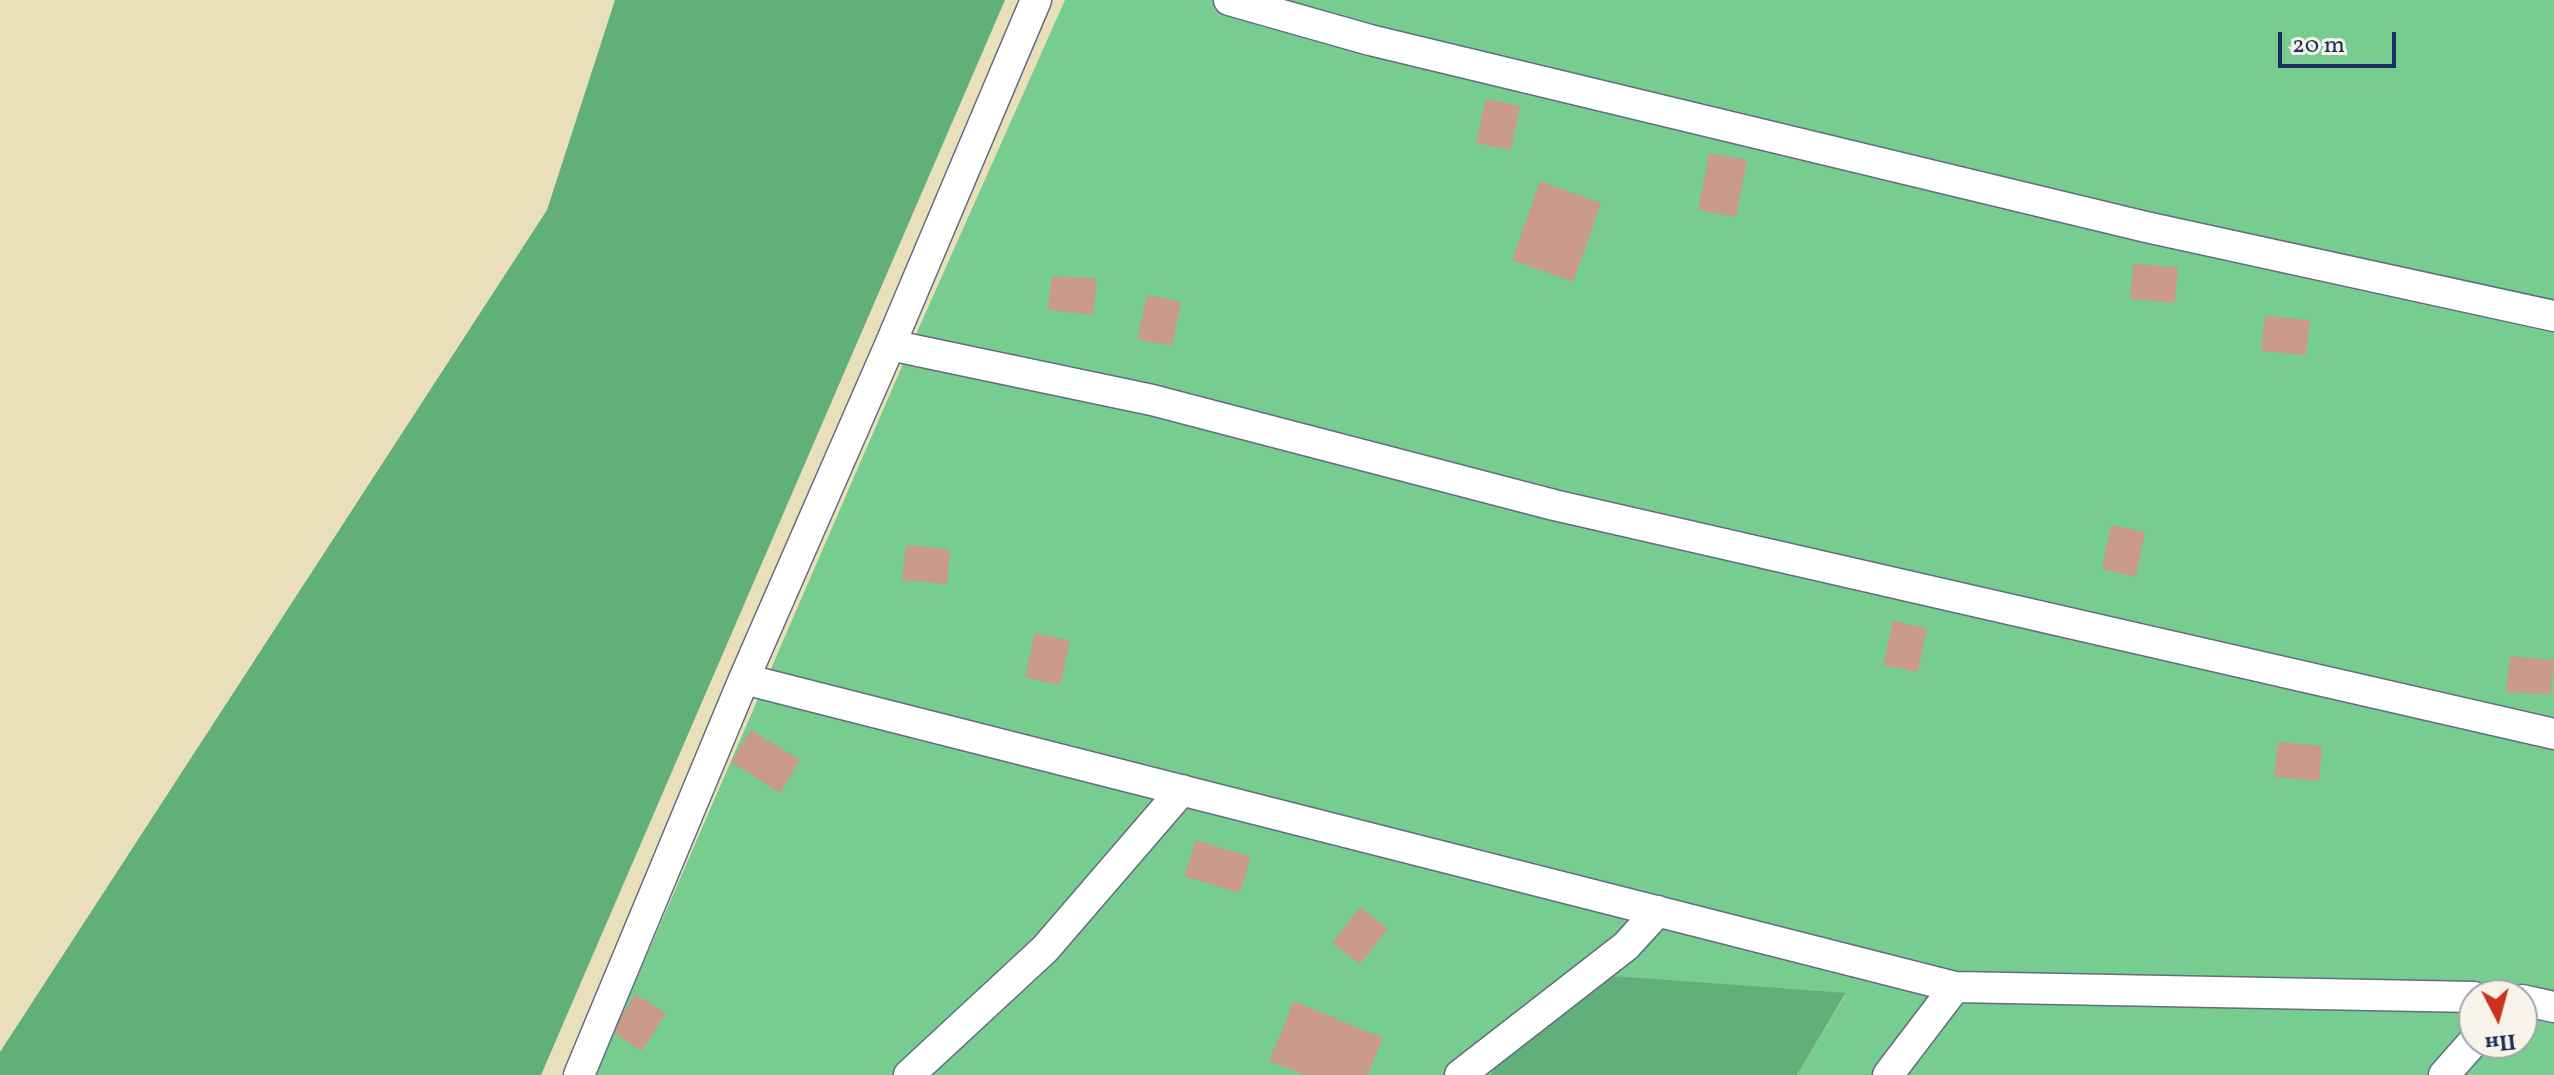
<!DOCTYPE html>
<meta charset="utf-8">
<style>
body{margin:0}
#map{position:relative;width:2554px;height:1075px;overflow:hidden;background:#eadfbb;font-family:Vollkorn,serif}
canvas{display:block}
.north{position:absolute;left:2458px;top:979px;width:80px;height:80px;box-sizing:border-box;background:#f7f3e8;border:2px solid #9fa5b1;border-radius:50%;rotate:174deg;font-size:22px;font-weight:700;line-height:32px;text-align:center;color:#1b2f5e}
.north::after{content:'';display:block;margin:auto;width:28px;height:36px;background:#c8321e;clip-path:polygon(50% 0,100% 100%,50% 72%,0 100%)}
.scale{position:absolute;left:2278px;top:32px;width:118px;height:36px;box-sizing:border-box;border:4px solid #1b2f5e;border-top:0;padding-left:10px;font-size:24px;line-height:28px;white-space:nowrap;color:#1b2f5e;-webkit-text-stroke:6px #f7f3e8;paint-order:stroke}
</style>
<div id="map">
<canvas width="2554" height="1075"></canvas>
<div class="north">Пн</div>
<div class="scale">20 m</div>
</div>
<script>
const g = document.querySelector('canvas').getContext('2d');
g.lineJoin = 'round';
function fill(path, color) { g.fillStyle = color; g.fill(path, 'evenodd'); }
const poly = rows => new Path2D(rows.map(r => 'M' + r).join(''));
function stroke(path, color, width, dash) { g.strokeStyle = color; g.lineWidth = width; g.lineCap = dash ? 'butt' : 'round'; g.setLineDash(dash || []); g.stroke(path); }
const green = poly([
 [1065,0,2554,0,2554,1075,1797,1075,1846,994,1533,1075,595,1075,909,350],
 [2474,995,2522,995,2522,1043,2474,1043]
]);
const forest = poly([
 [615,0,1005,0,541,1075,0,1075,0,1052,547,210],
 [1576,974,1641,978,1846,993,1797,1075,1490,1075]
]);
const building = poly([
 [1486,99,1520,106,1511,150,1476,143],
 [1709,153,1747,160,1736,217,1698,210],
 [1540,181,1601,203,1573,282,1512,260],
 [2133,264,2178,267,2175,303,2130,299],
 [1052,276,1097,279,1093,315,1048,310],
 [1147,295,1181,302,1172,346,1137,339],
 [2265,316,2310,320,2306,355,2261,351],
 [2111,525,2145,532,2136,577,2102,569],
 [906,545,950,549,947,584,902,580],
 [1893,621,1927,628,1918,672,1883,665],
 [1035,633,1070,641,1060,685,1025,677],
 [2510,656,2554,660,2551,695,2506,692],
 [751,730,800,760,780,793,731,762],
 [2278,742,2322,746,2319,781,2274,777],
 [1196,840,1251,857,1240,893,1184,876],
 [1360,907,1388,929,1360,964,1332,943],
 [635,994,666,1013,642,1051,612,1032],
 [1294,1001,1383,1038,1368,1075,1304,1075,1269,1061]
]);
const street = poly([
 [1229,0,1370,40,2146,227,2554,316],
 [890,345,1152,400,1554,505,2554,734],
 [744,679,1955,987,2474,997],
 [2522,1000,2554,1007],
 [579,1075,744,679,890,345,1036,0],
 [909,1075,1045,949,1182,790],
 [1460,1075,1626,946,1658,911],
 [1888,1075,1955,987],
 [2444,1075,2474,1041]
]);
fill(green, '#77cc90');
fill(forest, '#61b07a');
fill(building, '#c99a8a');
stroke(street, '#636d7f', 33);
stroke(street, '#fff', 30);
</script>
